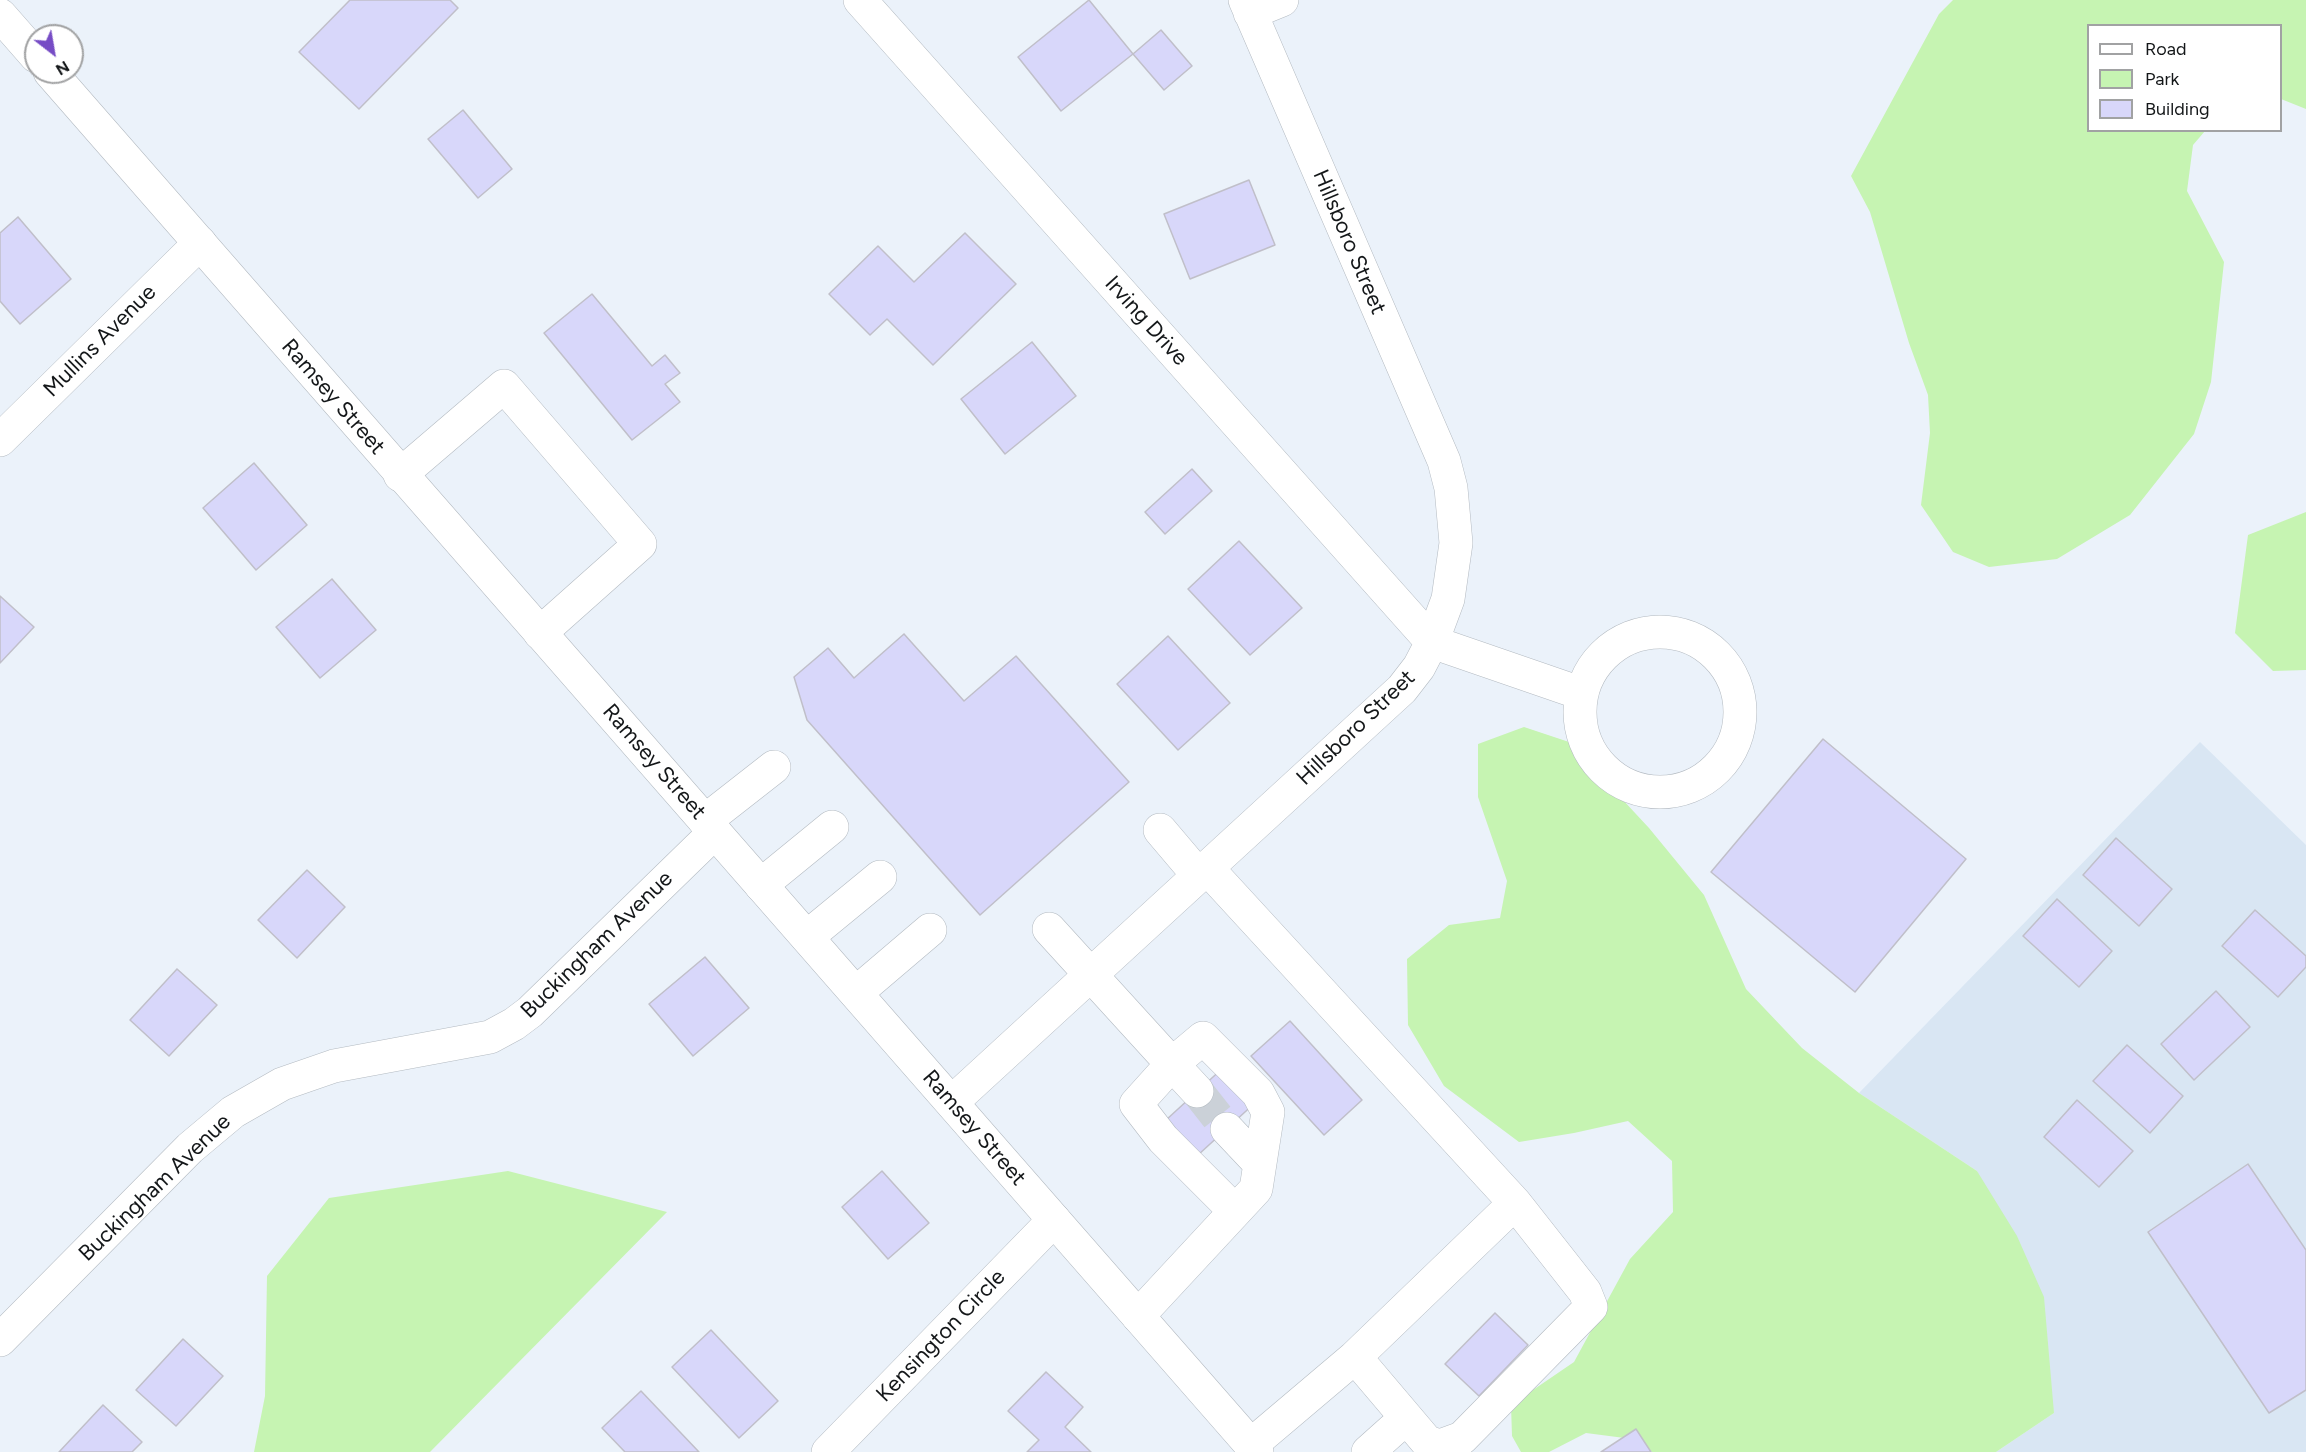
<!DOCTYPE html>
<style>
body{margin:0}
#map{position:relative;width:2306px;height:1452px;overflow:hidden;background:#ebf2fa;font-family:Figtree,sans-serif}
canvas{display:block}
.legend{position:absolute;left:2087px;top:24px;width:195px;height:108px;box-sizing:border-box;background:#fff;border:2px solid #a1a2a3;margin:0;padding:8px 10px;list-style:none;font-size:18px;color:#141719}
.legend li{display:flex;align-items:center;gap:12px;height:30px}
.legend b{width:30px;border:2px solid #a1a2a3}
.north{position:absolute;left:24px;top:24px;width:60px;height:60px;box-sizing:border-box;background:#fff;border:2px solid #a1a2a3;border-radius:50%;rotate:149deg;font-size:16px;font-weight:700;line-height:24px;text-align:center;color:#141719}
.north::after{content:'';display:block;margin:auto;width:21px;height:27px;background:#764cc5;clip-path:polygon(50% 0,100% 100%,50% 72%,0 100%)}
</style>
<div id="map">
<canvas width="2306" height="1452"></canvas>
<ul class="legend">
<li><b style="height:8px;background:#fff"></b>Road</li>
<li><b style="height:16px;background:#c6f4b2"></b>Park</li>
<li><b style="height:16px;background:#d8d7fa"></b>Building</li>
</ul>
<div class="north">N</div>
</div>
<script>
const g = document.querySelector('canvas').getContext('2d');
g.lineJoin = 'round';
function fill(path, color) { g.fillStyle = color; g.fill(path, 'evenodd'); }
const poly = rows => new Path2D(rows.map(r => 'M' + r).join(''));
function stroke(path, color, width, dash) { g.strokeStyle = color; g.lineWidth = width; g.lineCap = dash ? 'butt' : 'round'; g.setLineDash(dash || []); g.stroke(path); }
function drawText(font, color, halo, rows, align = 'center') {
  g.font = font + ' Figtree,sans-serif'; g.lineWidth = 4.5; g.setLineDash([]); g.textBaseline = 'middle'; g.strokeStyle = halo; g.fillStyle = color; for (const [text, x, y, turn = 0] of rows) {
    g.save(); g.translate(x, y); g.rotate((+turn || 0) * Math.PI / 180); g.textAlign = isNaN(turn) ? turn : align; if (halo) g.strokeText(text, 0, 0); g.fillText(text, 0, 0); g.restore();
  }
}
const built = poly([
 [2200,742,2306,845,2306,1452,1996,1452,2054,1413,1977,1171,1859,1093]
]);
const green = poly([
 [1953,0,2306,0,2306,109,2281,99,2280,26,2088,26,2088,130,2205,131,2193,145,2187,191,2224,262,2211,382,2194,434,2130,515,2057,559,1989,567,1953,552,1921,505,1930,433,1928,395,1909,343,1870,212,1851,176,1939,14],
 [2306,512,2306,670,2273,671,2235,633,2248,535],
 [1524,727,1569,742,1649,828,1704,895,1746,989,1802,1048,1859,1093,1977,1171,2017,1236,2044,1297,2054,1413,1996,1452,1652,1452,1640,1440,1586,1433,1549,1452,1521,1452,1512,1436,1511,1405,1574,1362,1630,1259,1673,1212,1672,1161,1628,1121,1574,1133,1519,1142,1444,1086,1408,1025,1407,959,1449,925,1500,918,1507,881,1478,797,1478,744],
 [508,1171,667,1212,430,1452,254,1452,265,1396,267,1276,329,1198]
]);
const building = poly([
 [350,0,450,0,458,8,359,109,299,52,350,0],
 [1089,0,1133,54,1061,111,1018,57,1089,0],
 [1161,30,1192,66,1164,90,1133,54,1161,30],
 [463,110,512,169,478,198,428,139,463,110],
 [1249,180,1275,245,1190,279,1164,214,1249,180],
 [18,217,71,279,20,324,0,301,0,233,18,217],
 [965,233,1016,284,933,365,887,319,870,335,829,294,878,246,914,282,965,233],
 [592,294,652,366,665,355,680,373,665,384,680,402,632,440,544,333,592,294],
 [1032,342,1076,396,1005,454,961,399,1032,342],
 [254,463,307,525,256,570,203,508,254,463],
 [1192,469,1212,491,1165,534,1145,512,1192,469],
 [1239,541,1302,608,1250,655,1188,589,1239,541],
 [332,579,376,630,320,678,276,627,332,579],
 [0,596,34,627,0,663,0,596],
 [904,634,964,701,1016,656,1129,782,980,915,807,720,794,677,828,648,854,678,904,634],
 [1168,636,1230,703,1178,750,1117,684,1168,636],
 [1823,739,1966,859,1855,992,1711,872,1823,739],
 [2116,838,2172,889,2139,926,2083,875,2116,838],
 [307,870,345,907,297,958,258,920,307,870],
 [2057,899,2112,951,2079,987,2023,936,2057,899],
 [2255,910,2306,956,2306,967,2278,997,2222,946,2255,910],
 [705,957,749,1008,693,1056,649,1004,705,957],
 [177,969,217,1005,169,1056,130,1020,177,969],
 [2216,991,2250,1027,2194,1080,2161,1044,2216,991],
 [1290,1021,1362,1100,1324,1135,1251,1056,1290,1021],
 [2127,1045,2183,1096,2150,1133,2093,1081,2127,1045],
 [1225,1066,1257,1101,1198,1155,1166,1120,1225,1066],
 [2077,1100,2133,1151,2099,1187,2044,1137,2077,1100],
 [2248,1164,2306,1250,2306,1390,2269,1413,2148,1232,2248,1164],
 [882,1171,929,1223,888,1259,842,1207,882,1171],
 [1495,1313,1528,1345,1479,1396,1445,1364,1495,1313],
 [711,1330,778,1401,739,1438,672,1367,711,1330],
 [183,1339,223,1376,176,1426,136,1390,183,1339],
 [1046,1372,1083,1407,1065,1427,1091,1452,1027,1452,1039,1440,1008,1411,1046,1372],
 [641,1391,699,1452,625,1452,602,1428,641,1391],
 [103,1405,142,1442,132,1452,59,1452,103,1405],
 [1636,1429,1651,1452,1601,1452,1636,1429]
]);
const minorTunnel = poly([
 [1197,1091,1227,1129]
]);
const minor = poly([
 [860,0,1432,642,1580,693],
 [1250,13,1282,0],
 [0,440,200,243],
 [400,475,504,386,640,544,540,633],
 '1580 712a80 80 0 1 1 160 0a80 80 0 1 1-160 0Z',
 [705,821,774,767],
 [1160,830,1199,876],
 [1207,868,1515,1203,1585,1292,1591,1307,1462,1438,1440,1446,1427,1442,1355,1357,1515,1203],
 [761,885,832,827],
 [1049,929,1172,1064,1136,1104,1163,1139,1235,1211],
 [807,937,880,877],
 [856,993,930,930],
 [952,1102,1402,689,1419,667,1432,642,1448,599,1456,543,1451,488,1444,461,1245,0],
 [1227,1129,1260,1164],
 [1138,1316,1256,1189,1268,1112,1258,1093,1203,1038,1172,1064,1197,1091],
 [0,1340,190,1148,233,1112,282,1084,334,1066,490,1037,514,1024,530,1012,715,832],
 [1251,1445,1355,1357],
 [828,1452,1054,1220],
 [1368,1452,1406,1418]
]);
const major = poly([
 [0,15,36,56],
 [50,72,1257,1452]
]);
const streetNames = [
 ["Hillsboro Street",1349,242,67],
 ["Irving Drive",1146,321,48],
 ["Mullins Avenue",100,341,-45],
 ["Ramsey Street",333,397,49],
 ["Hillsboro Street",1356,728,-44],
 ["Ramsey Street",654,762,49],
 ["Buckingham Avenue",597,945,-44],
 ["Ramsey Street",974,1128,49],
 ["Buckingham Avenue",155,1188,-44],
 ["Kensington Circle",941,1336,-46]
];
fill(built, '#d9e6f3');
fill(green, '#c6f4b2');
fill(building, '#d8d7fa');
stroke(building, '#c0bfc9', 1.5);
stroke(minorTunnel, '#cbd1d8', 33, [33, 16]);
stroke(minor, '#b3bac1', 34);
stroke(major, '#b3bac1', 34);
stroke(minor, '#fff', 33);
stroke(major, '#fff', 33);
drawText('22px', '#141719', '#fff', streetNames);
</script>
